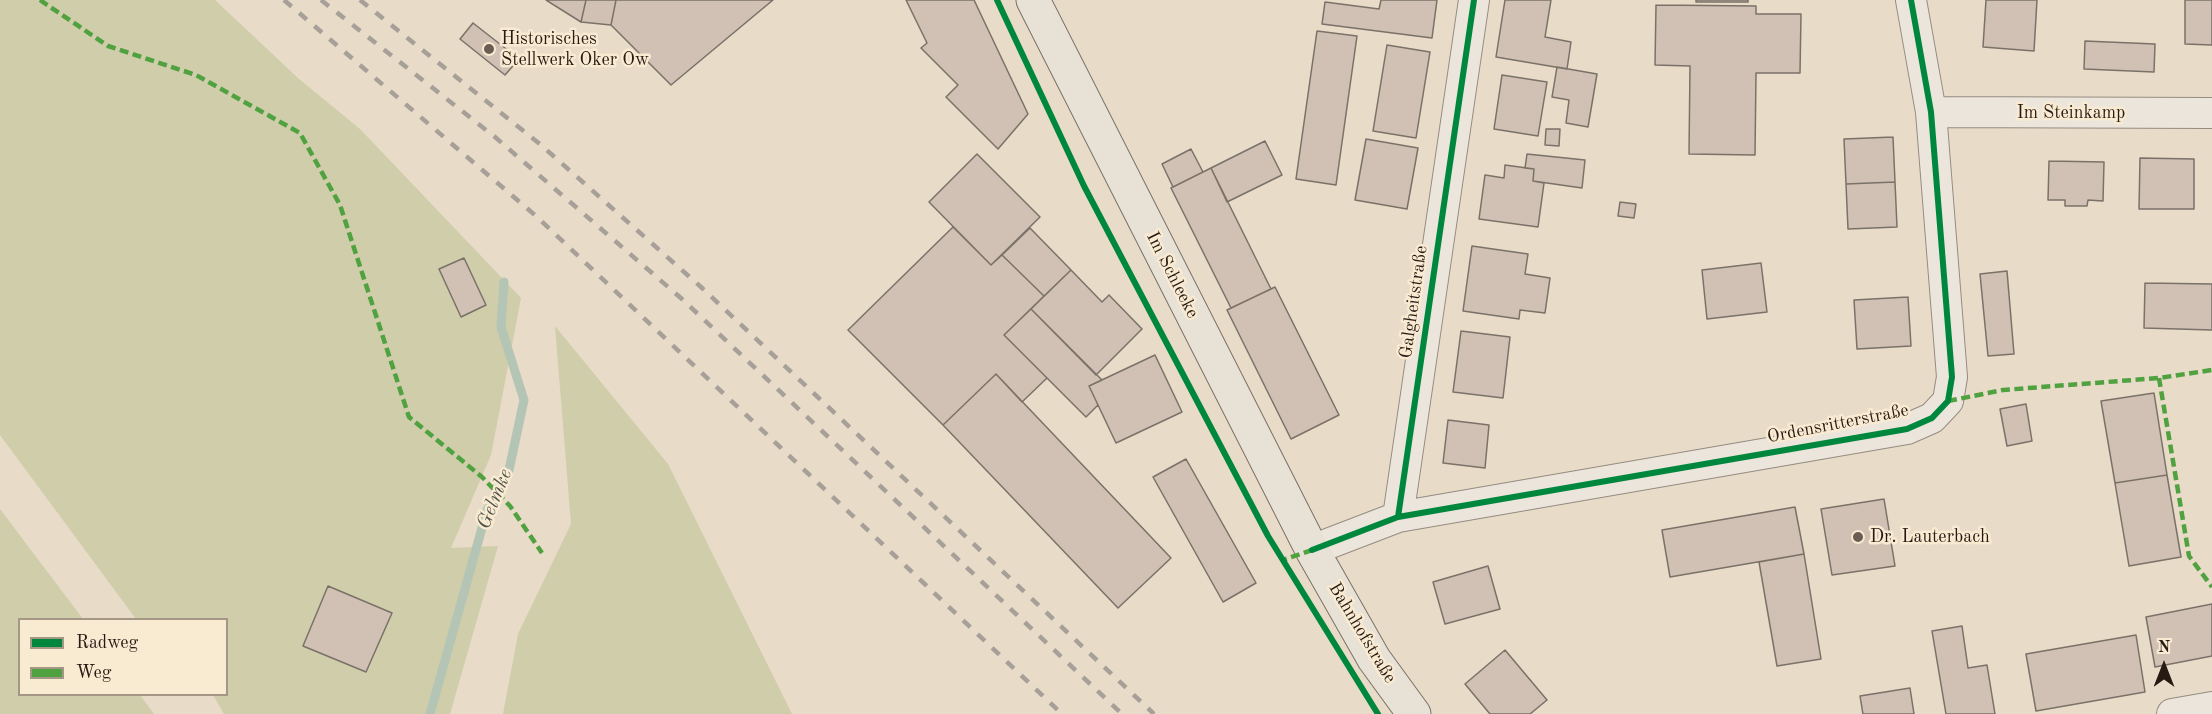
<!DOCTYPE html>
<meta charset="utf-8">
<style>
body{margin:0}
#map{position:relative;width:2212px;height:714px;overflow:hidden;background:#e8dbc8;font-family:"Old Standard TT",serif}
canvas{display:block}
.legend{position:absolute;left:18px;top:618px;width:210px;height:78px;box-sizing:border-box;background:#f9ead2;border:2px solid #a59786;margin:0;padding:8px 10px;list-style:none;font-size:18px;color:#261a13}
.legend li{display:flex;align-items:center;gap:12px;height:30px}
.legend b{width:30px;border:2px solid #a59786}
.north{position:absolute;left:2134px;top:636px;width:60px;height:60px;-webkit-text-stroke:4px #f9ead2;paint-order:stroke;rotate:0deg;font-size:16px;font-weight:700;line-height:24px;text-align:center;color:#261a13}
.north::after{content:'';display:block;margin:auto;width:21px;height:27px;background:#261a13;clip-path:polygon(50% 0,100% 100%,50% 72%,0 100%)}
</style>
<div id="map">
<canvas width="2212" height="714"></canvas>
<ul class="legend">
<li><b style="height:8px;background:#00873e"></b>Radweg</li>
<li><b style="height:8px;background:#50a13f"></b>Weg</li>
</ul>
<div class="north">N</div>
</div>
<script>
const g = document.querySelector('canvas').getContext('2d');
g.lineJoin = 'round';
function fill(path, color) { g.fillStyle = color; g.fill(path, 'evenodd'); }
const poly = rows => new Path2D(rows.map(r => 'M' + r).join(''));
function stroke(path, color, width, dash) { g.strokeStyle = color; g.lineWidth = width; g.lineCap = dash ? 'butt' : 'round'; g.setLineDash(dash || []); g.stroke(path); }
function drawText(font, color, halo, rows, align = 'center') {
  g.font = font + ' "Old Standard TT",serif'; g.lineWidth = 5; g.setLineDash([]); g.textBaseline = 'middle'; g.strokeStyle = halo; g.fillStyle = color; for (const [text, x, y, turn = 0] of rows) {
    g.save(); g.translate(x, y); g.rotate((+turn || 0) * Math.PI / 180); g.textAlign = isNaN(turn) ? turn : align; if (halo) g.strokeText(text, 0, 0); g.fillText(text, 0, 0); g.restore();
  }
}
const green = poly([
 [0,0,215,0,299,79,360,129,521,298,491,455,451,548,498,546,450,714,224,714,213,695,226,694,226,620,136,619,0,435],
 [555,326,668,464,792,714,503,714,518,634,571,524],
 [0,509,83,619,20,620,20,694,140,695,154,714,0,714]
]);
const stream = poly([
 [430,714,487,510,509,470,524,400,501,327,504,282]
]);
const building = poly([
 [546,0,586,0,581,22,546,0],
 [586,0,616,0,611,25,581,22,586,0],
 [616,0,773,0,671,85,611,25,616,0],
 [906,0,974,0,1028,114,998,149,946,97,958,85,921,48,927,43,906,0],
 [1381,0,1437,0,1432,38,1322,24,1325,2,1379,9,1381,0],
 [1505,0,1551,0,1545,37,1571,42,1567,69,1496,57,1505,0],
 [1696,0,1748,0,1748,2,1696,2,1696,0],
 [1986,0,2037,0,2034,51,1983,47,1986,0],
 [2185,0,2212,0,2212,45,2185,44,2185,0],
 [1656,5,1756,6,1756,14,1801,14,1800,73,1756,73,1755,155,1689,154,1690,66,1655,65,1656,5],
 [473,23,519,59,505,75,460,39,473,23],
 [1317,31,1357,36,1336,185,1296,179,1317,31],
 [2085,41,2155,44,2154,72,2084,69,2085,41],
 [1387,45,1430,52,1416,138,1373,131,1387,45],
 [1557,67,1597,74,1588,127,1566,123,1569,100,1552,97,1557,67],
 [1502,75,1547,82,1538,136,1494,129,1502,75],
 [1546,129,1560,129,1559,146,1545,145,1546,129],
 [1893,137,1895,182,1846,184,1844,139,1893,137],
 [1366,139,1418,148,1407,209,1355,200,1366,139],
 [1265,141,1282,175,1227,202,1211,168,1265,141],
 [1191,149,1203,172,1173,187,1162,164,1191,149],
 [977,154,1040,217,991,265,929,202,977,154],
 [1527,154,1585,160,1582,188,1533,181,1534,169,1525,168,1527,154],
 [2140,158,2194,159,2194,209,2139,209,2140,158],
 [2049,161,2104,162,2103,201,2088,200,2087,206,2065,206,2065,200,2048,200,2049,161],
 [1505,165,1534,169,1533,181,1544,183,1538,227,1479,219,1485,175,1504,178,1505,165],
 [1211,168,1271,289,1231,308,1171,188,1211,168],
 [1895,182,1897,227,1848,229,1846,184,1895,182],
 [1620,202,1636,204,1634,218,1618,216,1620,202],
 [953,227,991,265,1002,255,1044,296,1004,335,1047,378,1022,402,996,374,943,425,848,330,953,227],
 [1030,228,1071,270,1044,296,1002,255,1030,228],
 [1472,246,1528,254,1525,274,1550,278,1545,313,1520,310,1519,319,1463,311,1472,246],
 [464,258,486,305,461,317,439,269,464,258],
 [1761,263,1767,312,1707,319,1702,270,1761,263],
 [1071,270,1102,302,1109,295,1142,329,1096,375,1031,309,1071,270],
 [2007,271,2014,354,1988,356,1980,274,2007,271],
 [2145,283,2212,284,2212,330,2144,328,2145,283],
 [1275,287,1339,415,1291,439,1227,310,1275,287],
 [1908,297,1911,346,1857,349,1854,300,1908,297],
 [1031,309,1102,380,1089,386,1098,405,1086,417,1004,335,1031,309],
 [1461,331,1510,337,1503,398,1453,392,1461,331],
 [1155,355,1182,412,1116,443,1089,386,1155,355],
 [996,374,1171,558,1118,608,943,425,996,374],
 [2154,393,2167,475,2115,483,2101,401,2154,393],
 [2026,404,2032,441,2007,446,2000,409,2026,404],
 [1448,420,1489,425,1485,468,1443,463,1448,420],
 [1186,459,1256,583,1223,602,1153,477,1186,459],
 [2167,475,2181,557,2129,566,2115,483,2167,475],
 [1884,499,1895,566,1832,575,1821,509,1884,499],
 [1795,507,1804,554,1670,577,1662,530,1795,507],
 [1804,554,1821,659,1777,666,1759,562,1804,554],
 [1488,566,1500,609,1445,624,1433,582,1488,566],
 [328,586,392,613,366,672,303,646,328,586],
 [2212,604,2212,656,2155,667,2146,617,2212,604],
 [1962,626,1968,668,1987,665,1995,714,1946,714,1932,631,1962,626],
 [2136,635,2145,692,2036,711,2026,654,2136,635],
 [1505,650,1547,700,1530,714,1490,714,1465,684,1505,650],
 [1910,688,1914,714,1863,714,1860,696,1910,688]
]);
const street = poly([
 [1931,112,2212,113],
 [1398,517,1474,0],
 [1312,550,1398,517,1907,429,1932,418,1948,401,1952,377,1931,112,1911,0],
 [2172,714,2212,707]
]);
const primary = poly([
 [1033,0,1312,550,1374,659,1414,714]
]);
const rail = poly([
 [284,0,536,216,1062,714],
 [321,0,495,137,682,299,1122,714],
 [360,0,541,145,701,287,1154,714]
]);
const quiet = poly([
 [40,0,108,46,196,75,300,133,340,205,409,417,482,477,510,506,542,553],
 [2159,378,2189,556,2212,587],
 [1948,401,2003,390,2159,378,2212,370],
 [1280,556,1283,560,1312,550]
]);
const cycleway = poly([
 [997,0,1084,186,1268,536,1378,714],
 [1398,517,1474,0],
 [1312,550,1398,517,1907,429,1932,418,1948,401,1952,377,1931,112,1911,0]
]);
const markers = [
 [489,49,6,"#6a5e52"],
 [1858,537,6,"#6a5e52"]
];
const poiNames = [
 ["Historisches",501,39],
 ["Stellwerk Oker Ow",501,60],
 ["Dr. Lauterbach",1870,537]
];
const streetNames = [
 ["Im Steinkamp",2071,113],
 ["Im Schleeke",1172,275,63],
 ["Galgheitstraße",1414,302,-82],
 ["Ordensritterstraße",1838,424,-11],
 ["Bahnhofstraße",1362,633,59]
];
const waterNames = [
 ["Gelmke",495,499,-68]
];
fill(green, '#cfcdaa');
stroke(stream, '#b4c5b5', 9);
fill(building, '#d1c0b4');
stroke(building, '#7a7268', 1.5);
stroke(street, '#958c80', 32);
stroke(primary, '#7a7268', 35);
stroke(street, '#ebe5dc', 30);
stroke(primary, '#e8e1d6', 33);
stroke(rail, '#a7a098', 4.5, [10, 10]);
stroke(quiet, '#50a13f', 4.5, [9, 4.5]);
stroke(cycleway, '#00873e', 6);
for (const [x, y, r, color] of markers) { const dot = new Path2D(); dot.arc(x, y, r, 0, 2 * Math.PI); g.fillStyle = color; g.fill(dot); stroke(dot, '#f9ead2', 2); }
drawText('18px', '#261a13', '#f9ead2', poiNames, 'left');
drawText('18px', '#261a13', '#f9ead2', streetNames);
drawText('italic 20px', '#505349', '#f9ead2', waterNames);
</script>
